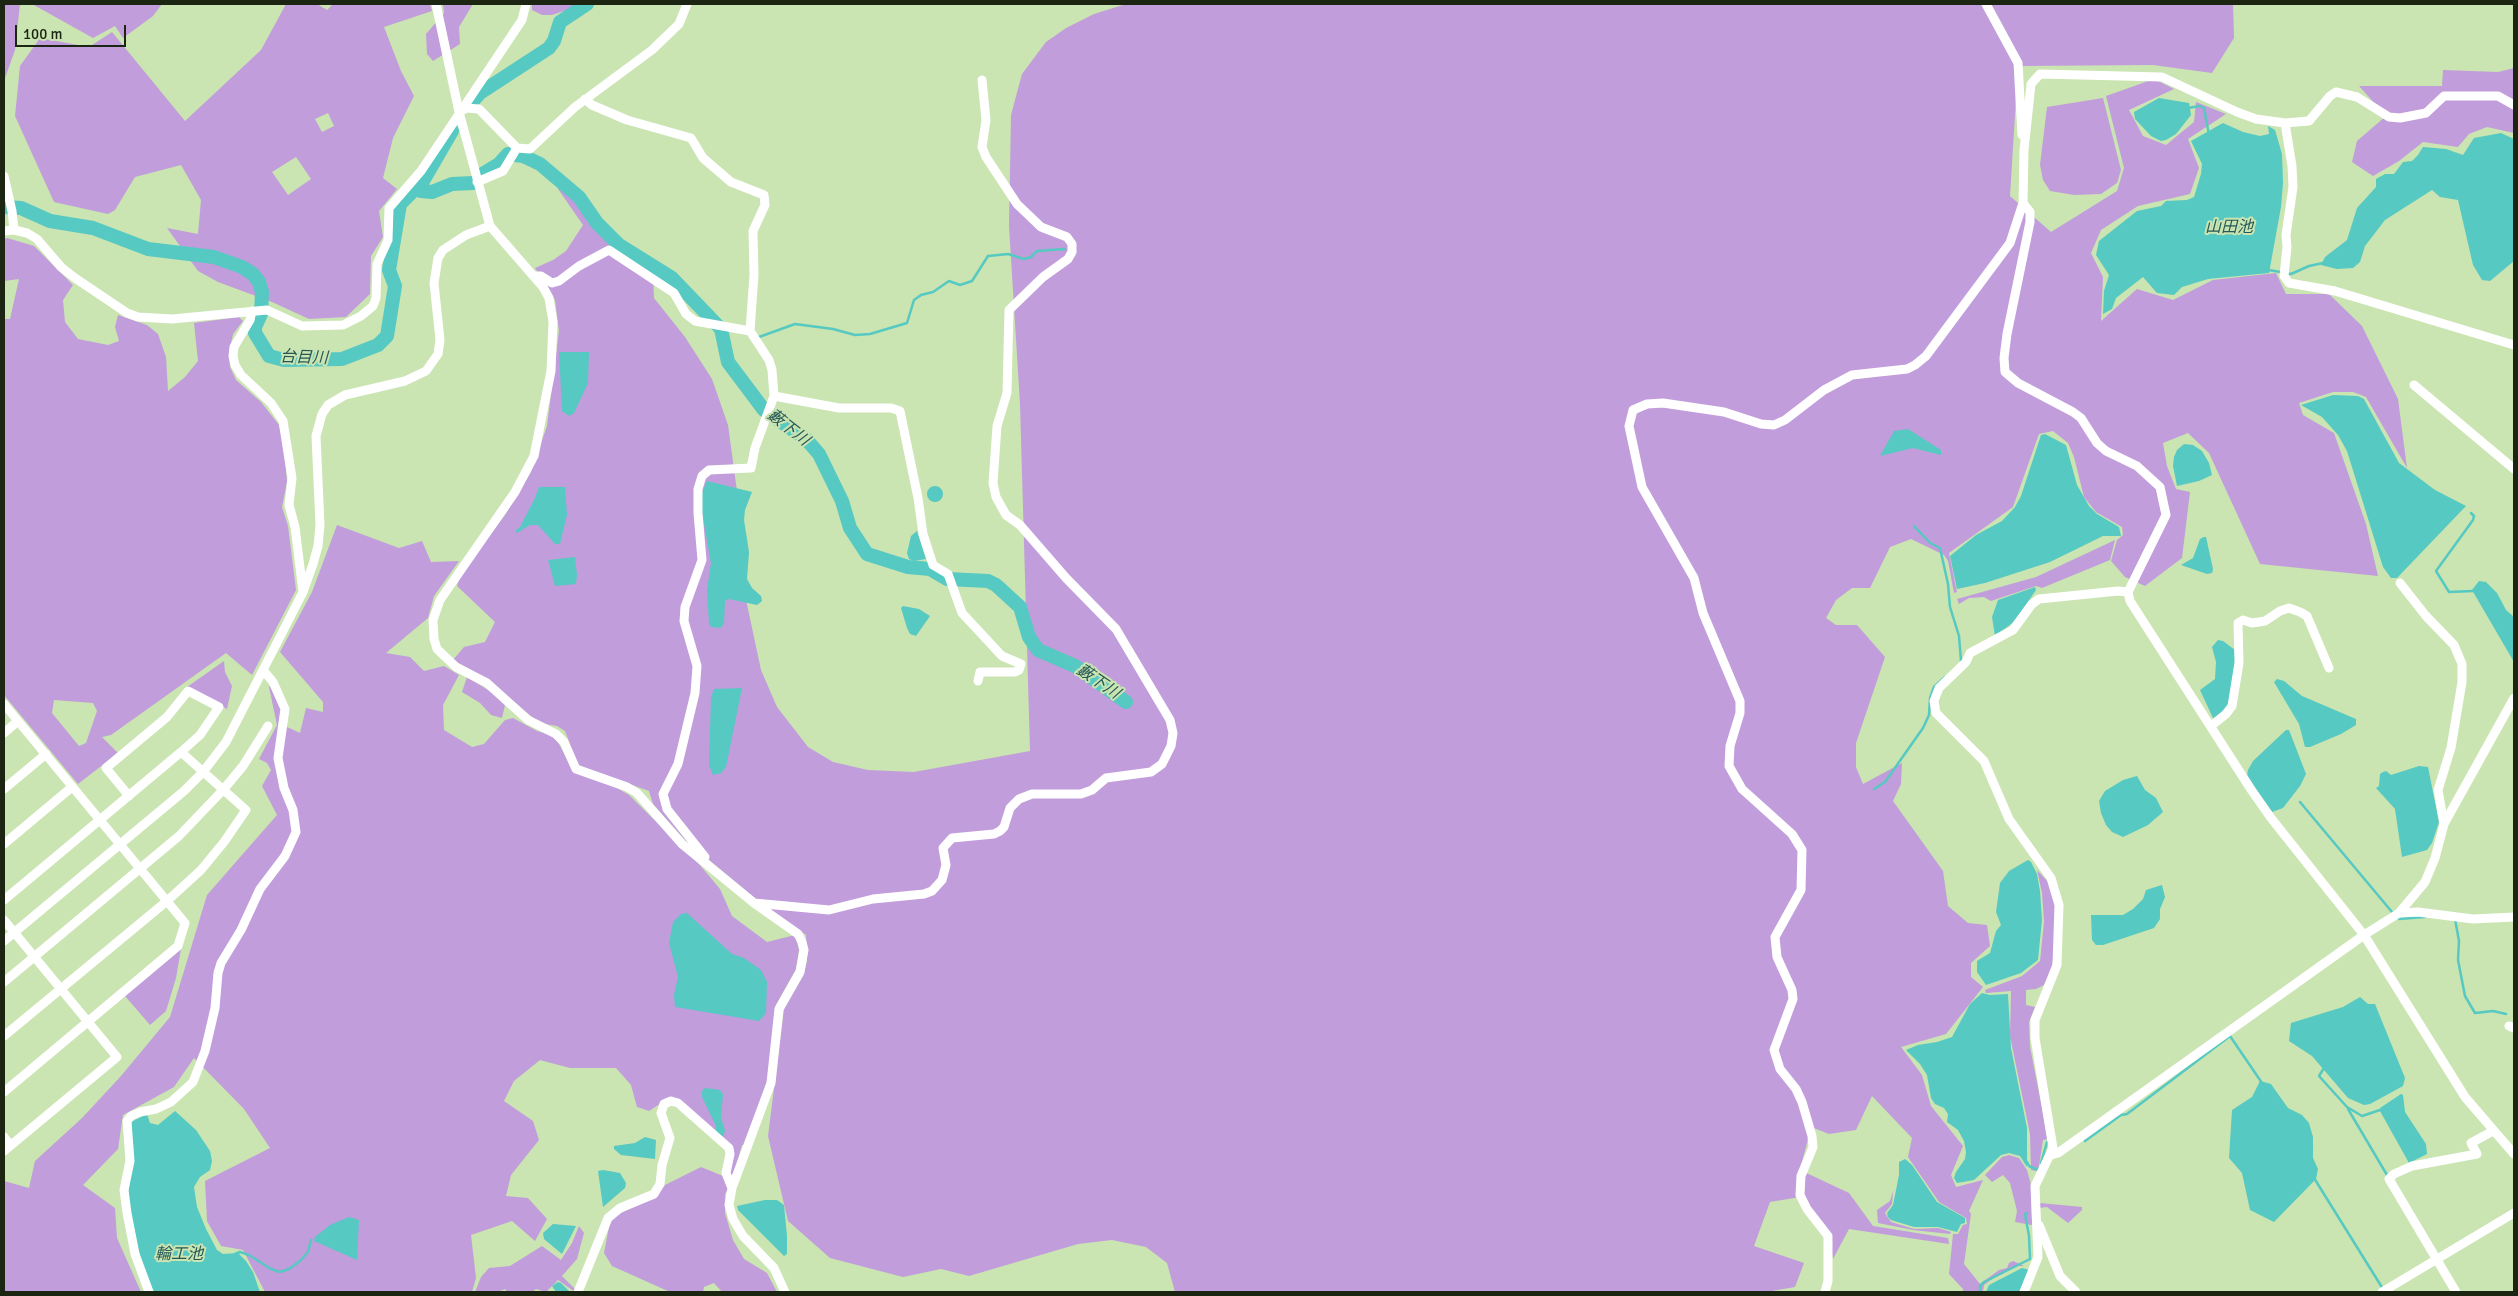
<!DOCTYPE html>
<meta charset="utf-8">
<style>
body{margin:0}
#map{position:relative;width:2518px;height:1296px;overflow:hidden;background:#cae4b2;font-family:Signika,sans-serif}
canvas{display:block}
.frame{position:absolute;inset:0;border:5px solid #1c2512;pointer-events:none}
.scale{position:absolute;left:15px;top:25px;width:111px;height:22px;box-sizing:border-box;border:2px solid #1c2512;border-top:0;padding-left:6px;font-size:15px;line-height:18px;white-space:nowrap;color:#1c2512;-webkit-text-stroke:4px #cae4b2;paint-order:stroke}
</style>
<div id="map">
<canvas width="2518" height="1296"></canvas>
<div class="frame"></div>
<div class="scale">100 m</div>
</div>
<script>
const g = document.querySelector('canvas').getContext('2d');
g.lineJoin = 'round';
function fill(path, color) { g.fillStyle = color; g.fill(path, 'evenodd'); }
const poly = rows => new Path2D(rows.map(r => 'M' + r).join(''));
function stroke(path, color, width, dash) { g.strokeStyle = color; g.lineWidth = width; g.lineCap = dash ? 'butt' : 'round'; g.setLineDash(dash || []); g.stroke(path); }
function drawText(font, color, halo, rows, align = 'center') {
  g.font = font + ' Signika,"Noto Sans JP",sans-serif'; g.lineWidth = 4; g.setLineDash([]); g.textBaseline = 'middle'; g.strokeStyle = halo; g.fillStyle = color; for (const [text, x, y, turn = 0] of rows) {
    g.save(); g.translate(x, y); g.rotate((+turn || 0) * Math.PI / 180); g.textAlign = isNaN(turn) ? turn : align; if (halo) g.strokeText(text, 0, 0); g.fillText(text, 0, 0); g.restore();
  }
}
const green = poly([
 [4,4,20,4,15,50,4,81],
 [32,4,162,4,153,16,123,38,115,26,93,38],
 [286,4,317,4,327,10,333,4,430,4,432,11,384,27,401,71,414,96,393,138,383,178,397,189,379,211,383,237,371,256,370,294,346,317,309,319,272,302,218,282,198,271,167,228,198,234,201,200,181,165,135,177,115,210,108,214,54,202,15,116,20,66,40,38,89,47,112,32,185,121,261,50],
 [328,113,334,126,322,132,315,119],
 [296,157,311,179,288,195,272,172],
 [443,4,473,4,459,27,460,44,433,61,427,54,426,34,444,13],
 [532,4,578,4,573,8,552,15,542,15,532,10],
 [1126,4,2233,4,2234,38,2212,73,2153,65,2018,66,2010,196,2051,232,2117,191,2124,168,2106,96,2154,79,2174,89,2129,110,2143,136,2166,145,2194,122,2196,102,2226,114,2188,139,2199,168,2190,194,2138,206,2101,230,2091,253,2103,277,2101,321,2137,289,2173,300,2213,280,2276,273,2286,294,2329,294,2362,326,2398,399,2407,468,2366,397,2353,392,2333,392,2299,403,2303,415,2334,433,2366,524,2378,576,2260,564,2209,453,2188,433,2163,443,2167,466,2176,489,2190,492,2182,558,2145,586,2125,577,2111,561,2117,540,2123,535,2122,527,2096,512,2084,497,2074,457,2068,443,2053,431,2039,434,2013,507,1949,553,1957,592,1954,593,1948,561,1944,555,1911,539,1890,547,1870,588,1852,588,1836,600,1826,618,1836,625,1857,625,1885,657,1856,743,1856,767,1863,784,1902,763,1901,784,1893,801,1943,871,1948,906,1968,923,1987,925,1990,946,1971,963,1971,977,1983,987,1946,1034,1901,1047,1922,1075,1931,1106,1963,1146,1951,1175,1956,1187,1983,1180,1969,1211,1971,1214,1964,1264,1980,1284,1999,1270,2007,1268,2009,1263,2013,1261,2024,1266,2016,1266,1999,1274,1984,1285,1983,1292,1963,1292,1963,1289,1949,1274,1953,1234,1958,1234,1963,1225,1967,1224,1966,1218,1939,1202,1908,1157,1912,1138,1872,1096,1856,1130,1829,1134,1811,1127,1800,1170,1849,1193,1873,1226,1948,1238,1949,1244,1849,1229,1833,1259,1828,1231,1800,1197,1770,1202,1754,1246,1804,1263,1795,1287,1766,1292,1175,1292,1167,1263,1146,1247,1112,1240,1078,1244,969,1276,941,1269,903,1277,830,1258,788,1221,768,1136,784,1009,803,976,807,961,806,935,756,899,685,840,653,804,649,791,578,765,565,731,557,726,539,723,490,681,453,660,464,647,485,642,495,622,457,586,461,574,505,515,531,472,547,426,559,331,555,300,535,268,553,260,566,251,583,225,558,189,560,185,575,199,604,236,653,271,654,298,685,337,712,379,728,425,742,528,742,581,761,670,777,707,808,747,833,762,868,770,914,772,1030,751,1020,404,1009,226,1011,115,1022,74,1046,42,1066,28,1094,14],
 [2514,68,2514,133,2487,127,2469,134,2458,147,2423,142,2399,161,2373,176,2352,162,2357,141,2386,116,2359,86,2442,86,2443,70,2498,72],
 [2103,98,2121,170,2117,183,2101,194,2074,195,2050,191,2043,180,2040,165,2047,107],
 [7,238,34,246,73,285,63,300,65,322,78,339,108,345,119,341,115,327,118,315,147,325,158,334,166,357,168,391,185,377,198,361,194,323,239,317,243,321,233,334,229,352,230,367,236,380,261,402,279,425,284,446,287,482,282,507,288,526,296,590,252,675,226,653,111,735,102,737,118,753,78,784,4,695,4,319,10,319,19,279,4,281,4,239],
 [54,700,93,703,97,711,86,743,79,746,52,713],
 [337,525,399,548,422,541,431,562,459,561,434,596,428,618,386,653,410,657,424,671,444,666,459,675,443,705,444,730,472,747,484,744,505,720,513,718,537,731,553,736,559,744,572,769,612,785,629,795,699,864,720,889,732,916,767,942,795,935,799,950,796,969,776,1005,769,1076,745,1145,742,1145,732,1180,729,1175,732,1148,666,1100,649,1111,637,1107,631,1085,616,1068,570,1068,540,1060,514,1081,504,1101,533,1121,539,1140,511,1175,506,1196,528,1198,547,1219,535,1241,512,1221,471,1235,476,1278,472,1292,265,1292,243,1250,221,1246,207,1221,205,1181,270,1148,244,1109,194,1058,174,1087,123,1115,118,1149,83,1185,115,1208,117,1238,141,1292,4,1292,4,1181,29,1188,35,1161,82,1118,121,1076,170,1017,207,895,277,815,262,786,271,770,267,763,259,759,277,725,269,687,271,685,282,709,287,727,300,733,306,708,323,712,323,702,280,652,312,592],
 [2115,540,2110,560,2042,588,2036,586,1991,601,1984,597,1969,598,1959,604,1957,599,2036,577],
 [224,661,225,672,232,686,227,709,187,687],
 [467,677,496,695,505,705,502,718,491,715,480,703,462,692],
 [2037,870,2049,883,2055,904,2055,946,2051,972,2044,985,2036,989,2026,990,2026,1005,2035,1007,2029,1022,2030,1047,2048,1139,2043,1140,2039,1166,2036,1171,2031,1170,2030,1134,2010,1036,2011,991,1986,993,1985,990,2022,976,2040,961,2044,922,2042,893],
 [181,949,176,978,166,1011,150,1025,125,996],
 [2009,1155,2019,1158,2027,1170,2031,1185,2032,1225,2015,1222,2017,1211,2010,1183,2003,1175,1992,1182,1985,1175,2002,1157],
 [701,1167,723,1176,728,1189,725,1194,725,1213,733,1240,744,1259,767,1273,777,1292,722,1292,714,1283,704,1287,703,1292,670,1292,612,1266,604,1253,610,1222,617,1215,655,1197,665,1185],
 [1893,1191,1892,1204,1885,1213,1891,1222,1914,1229,1938,1228,1951,1232,1950,1234,1913,1230,1878,1223,1877,1210,1890,1201],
 [2040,1203,2082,1207,2082,1210,2068,1223,2047,1207,2039,1208],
 [579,1226,584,1233,577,1259,562,1276,576,1290,575,1292,558,1280,546,1292,536,1289,532,1292,507,1292,505,1289,498,1292,475,1292,481,1277,489,1268,510,1266,542,1246,561,1260,572,1243]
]);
const water = poly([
 [2159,98,2189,103,2191,115,2176,134,2166,140,2161,141,2151,136,2135,119,2134,112],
 [2223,123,2243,132,2260,136,2269,134,2268,126,2275,130,2282,154,2283,183,2281,207,2269,273,2208,279,2182,287,2174,295,2157,293,2143,277,2116,298,2112,309,2103,314,2104,291,2109,275,2096,255,2099,241,2137,211,2161,206,2166,201,2187,200,2194,197,2201,174,2202,164,2191,141],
 [2501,133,2514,139,2514,261,2490,281,2482,280,2473,265,2458,200,2440,197,2432,190,2385,220,2365,246,2360,262,2353,268,2337,269,2321,265,2325,257,2347,240,2357,208,2376,187,2376,179,2385,174,2394,174,2403,162,2412,161,2418,155,2423,147,2446,149,2463,155,2474,138],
 [559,352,589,352,588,383,574,413,569,416,562,411],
 [2333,395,2358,396,2364,399,2399,463,2435,490,2466,506,2397,578,2391,578,2383,567,2347,451,2338,435,2322,417,2301,405],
 [1908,429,1941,450,1941,455,1913,448,1880,456,1894,431],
 [2045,434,2066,445,2077,485,2089,506,2097,514,2119,527,2121,536,2103,536,2050,562,1985,583,1957,589,1950,556,1976,535,2002,521,2015,507,2021,496,2041,435],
 [2184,444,2193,445,2202,451,2209,463,2212,475,2199,481,2177,486,2173,466,2174,457,2177,450],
 [707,481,752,492,745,510,744,520,749,552,747,579,752,588,761,596,762,601,757,605,729,599,725,601,724,623,721,628,711,627,709,623,707,590,711,563,702,512,702,493],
 '927 494a8 8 0 1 1 16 0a8 8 0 1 1-16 0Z',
 [539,487,565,487,567,515,560,544,555,544,538,525,530,525,517,533,515,531,520,527,535,498],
 [917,531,926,559,914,561,909,559,907,553,911,536],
 [2204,537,2206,537,2213,569,2212,573,2207,574,2181,565,2193,558,2200,539],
 [575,557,577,575,576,584,555,586,548,560],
 [2479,581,2486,582,2497,593,2506,610,2514,617,2514,662,2472,590],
 [2035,587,2036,590,2015,621,1995,636,1992,617,1998,600],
 [903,606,919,609,930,616,916,636,910,634,907,628,901,608],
 [2218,640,2223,641,2235,650,2236,655,2229,706,2216,719,2213,718,2200,690,2215,679,2216,662,2212,647],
 [2277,679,2284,681,2302,696,2356,719,2356,725,2341,734,2310,747,2305,747,2299,724,2274,682],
 [742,688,726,767,721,773,713,775,709,765,711,697,714,689],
 [2286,730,2289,730,2306,774,2300,786,2283,808,2272,812,2247,776,2248,770,2253,761],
 [2419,766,2428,767,2439,822,2432,843,2427,850,2402,857,2395,809,2376,788,2379,786,2380,774,2383,772,2386,771,2391,775],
 [2137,776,2145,790,2156,798,2163,812,2148,825,2123,837,2112,832,2106,825,2101,813,2099,801,2105,791,2123,780],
 [2028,860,2031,862,2037,874,2040,891,2042,920,2038,960,2021,973,1986,985,1977,972,1977,961,1990,953,1996,931,2001,925,1996,912,2000,883,2009,871],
 [2162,885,2165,897,2160,909,2160,919,2154,928,2103,945,2096,945,2092,940,2091,915,2123,915,2133,909,2143,899,2146,890],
 [687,913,732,954,744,958,761,970,767,982,766,1013,759,1021,675,1007,674,995,678,977,669,943,673,922,681,914],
 [1982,993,1990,995,2008,994,2011,1048,2027,1128,2027,1167,2020,1156,2009,1153,2001,1155,1974,1180,1957,1183,1954,1178,1956,1172,1965,1159,1966,1152,1964,1141,1958,1130,1947,1122,1948,1114,1944,1108,1935,1104,1931,1098,1927,1075,1920,1064,1906,1050,1918,1045,1937,1042,1952,1037,1970,1004],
 [2360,997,2368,1004,2375,1004,2405,1078,2403,1086,2370,1104,2364,1105,2348,1098,2312,1056,2289,1041,2291,1023,2343,1007],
 [2260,1081,2271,1084,2288,1108,2302,1115,2309,1123,2313,1137,2313,1158,2318,1169,2316,1179,2274,1222,2250,1210,2242,1173,2229,1158,2232,1110,2252,1097],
 [705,1088,720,1090,723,1094,721,1118,725,1130,723,1137,716,1132,716,1126,702,1097,702,1091],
 [2401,1094,2403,1095,2405,1112,2426,1144,2427,1154,2409,1163,2380,1111,2380,1108],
 [175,1111,196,1130,210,1151,212,1161,210,1170,200,1177,194,1187,197,1207,206,1229,217,1250,223,1254,238,1253,246,1261,253,1272,260,1292,154,1292,141,1261,129,1205,128,1183,131,1122,147,1114,150,1123,158,1125],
 [645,1137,656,1140,655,1159,621,1155,614,1149,614,1146,635,1143],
 [1905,1159,1912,1165,1937,1202,1965,1218,1965,1223,1961,1224,1957,1232,1938,1227,1914,1227,1891,1220,1888,1217,1887,1213,1893,1205,1899,1175,1899,1162],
 [603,1170,620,1173,626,1183,625,1188,603,1207,598,1171],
 [765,1200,777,1200,784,1205,787,1236,787,1254,784,1256,738,1210,737,1206],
 [349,1217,359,1220,357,1260,314,1241,315,1237,330,1225],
 [553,1224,576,1226,562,1254,544,1239,543,1233],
 [2022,1268,2030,1270,2019,1292,1986,1292,1989,1285],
 [558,1282,561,1283,570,1292,556,1292,552,1286]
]);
const stream = poly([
 [2188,108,2200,106,2204,108,2209,135],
 [2269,270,2291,274,2309,266,2323,263],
 [759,337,795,324,833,329,855,335,870,334,907,323,914,300,921,295,933,292,949,281,960,285,972,281,988,256,1008,254,1024,259,1031,257,1037,251,1065,249],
 [2471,513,2474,516,2473,520,2436,571,2449,592,2473,591],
 [1914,526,1930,543,1940,548,1948,584,1950,607,1959,636,1961,661],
 [1874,789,1885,782,1923,728,1929,715,1930,698,1934,687,1945,677],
 [2300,802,2392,912],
 [2399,919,2425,917],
 [2455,919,2459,941,2458,960,2465,996,2475,1013,2493,1011,2506,1014],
 [2324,1068,2319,1076,2347,1107,2362,1116,2383,1109],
 [2348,1109,2387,1175],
 [2085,1141,2121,1115,2127,1114,2230,1036,2262,1083],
 [2027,1162,2029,1166,2038,1170,2039,1168],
 [2041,1163,2047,1142],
 [2314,1178,2383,1289],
 [235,1254,240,1252,249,1255,271,1269,280,1272,289,1269,300,1261,308,1252,311,1240],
 [1980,1292,1980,1286,1984,1282,2030,1259,2029,1236,2025,1214,2027,1213]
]);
const river = poly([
 [470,104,480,93,549,48,554,41,560,22,587,4],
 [481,175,499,164,508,154,523,156,540,164,579,197,597,223,619,245,672,278,721,329,728,362,764,410,806,439,819,454,842,501,850,528,867,554,908,567,930,569,947,579,988,581,996,585,1020,607,1029,637,1038,650,1075,666,1126,702],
 [418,188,421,191,432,192,452,184,473,183],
 [4,207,21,208,50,221,93,228,148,249,214,257,242,267,253,274,259,282,262,292,261,314,255,327,255,333,269,356,284,360,342,359,378,345,387,336,395,286,389,270,400,204,423,181,452,131]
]);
const minor = poly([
 [436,4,459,112,490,226,543,287,549,298,553,322,551,371,534,456,515,492,440,600,433,620,434,639,437,649,456,667,487,683,528,720,556,734,564,742,576,769,627,787,637,793,682,844,754,903,798,934,802,942,804,950,800,972,779,1009,771,1083,732,1188,729,1205,733,1219,743,1236,774,1268,785,1292],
 [1986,4,2018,63,2022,135],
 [585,99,592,105,627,120,691,138,703,158,731,182,764,195,765,205,753,231,754,275,750,331],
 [460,112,466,108,479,109,517,148,530,149,575,107,652,50,679,24,687,4],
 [2285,123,2292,166,2293,187,2286,235,2287,247,2284,276,2289,283,2335,291,2514,345],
 [4,176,12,211,14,230],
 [477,182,503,171,517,148],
 [2023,203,2030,212,2030,222,2007,334,2004,358,2005,372,2018,383,2073,412,2081,418,2097,443,2106,451,2137,466,2160,487,2166,515,2128,592,2130,601,2252,791,2271,818,2364,935,2465,1097,2514,1154],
 [4,231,14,230,27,233,37,239,61,267,75,278,127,313,138,317,172,319,267,310,302,326,343,325,361,316,373,306,376,298,377,264,388,240,389,208,421,171,522,20,526,4],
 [534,276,541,276,552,283,559,281,579,266,609,250,674,293,686,314,695,321,750,331,769,360,772,370,774,396,755,448,751,468,709,470,702,476,698,489,698,513,702,560,685,607,684,621,697,666,695,693,678,764,663,794,667,809,705,857],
 [252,311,250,320,234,347,233,356,235,365,241,375,271,403,283,421,292,478,289,505,295,527,303,592],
 [2414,385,2514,469],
 [774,396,839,408,891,408,900,411,918,498,923,534,933,565,948,574,962,613,1002,656,1021,664,1019,670,1015,672,980,672,978,681],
 [2400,583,2426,616,2454,645,2462,664,2462,682,2451,748,2438,790,2444,824],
 [4,704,185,923,178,946,4,1092],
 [2211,726,2226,714,2232,706,2239,663,2238,623,2243,620,2252,623,2265,621,2280,611,2289,608,2300,612,2307,616,2329,668],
 [4,733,18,721],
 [4,789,46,754],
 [4,844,72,787],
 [4,900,181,752,200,735,219,707,188,691,167,717,106,768,129,796],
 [754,903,829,910,873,899,924,894,932,891,942,880,946,865,943,848,952,838,994,834,1000,831,1004,827,1010,808,1019,799,1032,794,1081,794,1092,790,1106,778,1151,772,1162,764,1171,746,1173,733,1170,720,1116,629,1066,578,1020,525,1006,515,996,497,993,483,997,426,1007,393,1009,310,1043,277,1068,259,1072,252,1072,244,1067,237,1041,227,1017,204,986,157,982,147,986,120,982,80],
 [2399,913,2418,912,2473,919,2514,917],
 [4,920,117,1057,4,1151],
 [4,941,184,791,203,772,226,742,303,592,313,564,318,546,320,525,316,436,322,414,328,405,345,395,405,381,426,371,438,354,440,340,434,283,438,258,443,250,466,235,490,226],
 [4,982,179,836,223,790,243,766,268,726],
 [2509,1026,2514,1028],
 [4,1036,167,901,201,870,224,842,246,810,181,752],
 [4,1137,10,1145],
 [2051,1155,2058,1153,2364,935,2399,913,2425,882,2435,858,2444,824,2514,698],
 [2039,1225,2060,1276,2076,1292],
 [149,1292,135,1254,127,1213,124,1190,130,1161,127,1121,131,1116,140,1112,156,1109,171,1102,193,1082,205,1051,215,1008,218,973,221,963,241,930,260,889,285,856,296,832,293,810,284,788,278,758,285,709,273,682,264,671],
 [578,1292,608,1218,620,1208,654,1194,660,1184,662,1165,670,1138,661,1113,664,1104,671,1101,678,1103,729,1148,730,1154,726,1173,732,1188],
 [1825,1292,1828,1281,1828,1236,1807,1209,1800,1195,1801,1176,1813,1147,1812,1136,1802,1102,1796,1089,1780,1069,1774,1050,1793,999,1792,990,1777,957,1775,937,1801,890,1802,850,1792,834,1742,789,1729,766,1730,746,1740,713,1740,701,1703,613,1694,578,1642,487,1629,426,1633,410,1647,404,1663,403,1724,412,1761,424,1774,425,1785,420,1824,390,1852,375,1907,369,1915,365,1926,356,2010,243,2023,203,2024,150,2031,84,2040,74,2162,77,2237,112,2256,119,2285,123,2309,121,2330,96,2336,92,2357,97,2389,117,2400,118,2426,113,2444,96,2498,96,2514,105],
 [2024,1292,2038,1257,2035,1186,2053,1148,2035,1038,2035,1020,2057,965,2059,905,2051,878,2009,819,1984,761,1936,713,1934,701,1939,688,1966,662,1970,653,2013,630,2032,604,2039,599,2118,591,2128,592],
 [2382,1292,2514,1213],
 [2456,1292,2389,1179,2394,1174,2412,1166,2477,1154,2471,1143,2493,1131]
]);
const waterNames = [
 ["山田池",2229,228],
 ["台目川",304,358,2],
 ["藪下川",788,428,38],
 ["藪下川",1098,682,34],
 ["輪工池",179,1255]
];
fill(green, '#c19ddc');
fill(water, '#55c9c2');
stroke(stream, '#55c9c2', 2.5);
stroke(river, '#55c9c2', 14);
stroke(minor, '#fff', 9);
drawText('italic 16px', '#265855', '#cae4b2', waterNames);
</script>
